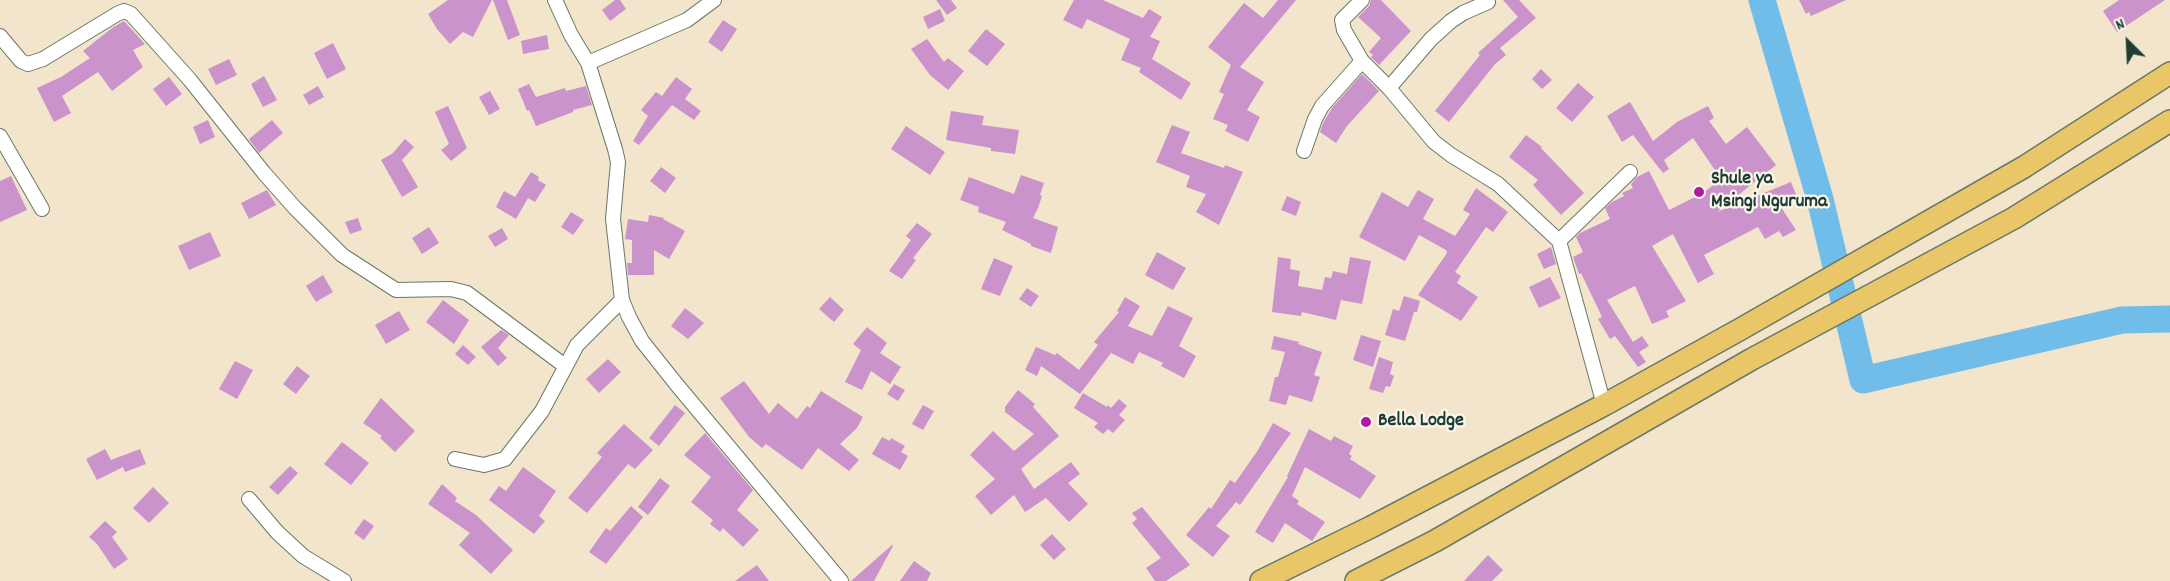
<!DOCTYPE html>
<style>
body{margin:0}
#map{position:relative;width:2170px;height:581px;overflow:hidden;background:#f2e5cb;font-family:Dekko,sans-serif}
canvas{display:block}
.north{position:absolute;left:2098px;top:12px;width:60px;height:60px;-webkit-text-stroke:4px #fbf7ec;paint-order:stroke;rotate:336deg;font-size:16px;font-weight:700;line-height:24px;text-align:center;color:#1f3d34}
.north::after{content:'';display:block;margin:auto;width:21px;height:27px;background:#1f3d34;clip-path:polygon(50% 0,100% 100%,50% 72%,0 100%)}
</style>
<div id="map">
<canvas width="2170" height="581"></canvas>
<div class="north">N</div>
</div>
<script>
const g = document.querySelector('canvas').getContext('2d');
g.lineJoin = 'round';
const poly = rows => new Path2D(rows.map(r => 'M' + r).join(''));
function stroke(path, color, width, dash) { g.strokeStyle = color; g.lineWidth = width; g.lineCap = dash ? 'butt' : 'round'; g.setLineDash(dash || []); g.stroke(path); }
function fill(path, color) { g.fillStyle = color; g.fill(path, 'evenodd'); }
function drawText(font, color, halo, rows, align = 'center') {
  g.font = font + ' Dekko,sans-serif'; g.lineWidth = 4.5; g.setLineDash([]); g.textBaseline = 'middle'; g.strokeStyle = halo; g.fillStyle = color; for (const [text, x, y, turn = 0] of rows) {
    g.save(); g.translate(x, y); g.rotate((+turn || 0) * Math.PI / 180); g.textAlign = isNaN(turn) ? turn : align; if (halo) g.strokeText(text, 0, 0); g.fillText(text, 0, 0); g.restore();
  }
}
const river = poly([
 [1762,0,1820,199,1863,380,2122,320,2170,319]
]);
const building = poly([
 [448,0,492,0,473,37,463,32,450,44,437,29,428,14],
 [493,0,507,0,520,35,508,40],
 [615,0,620,0,626,9,610,21,602,10],
 [936,0,951,0,957,8,947,15],
 [1074,0,1103,0,1143,18,1149,9,1162,17,1150,37,1160,41,1152,59,1191,83,1181,100,1139,72,1141,68,1121,60,1130,39,1087,19,1082,29,1063,20],
 [1278,0,1296,0,1240,67,1264,82,1247,110,1260,117,1248,142,1225,131,1228,125,1213,119,1224,94,1219,92,1231,65,1208,47,1244,3,1263,18],
 [1371,0,1381,0,1411,31,1379,65,1371,57,1373,55,1369,52,1381,38,1358,17,1369,6],
 [1503,0,1519,0,1536,18,1500,48,1506,55,1495,64,1449,122,1435,111,1480,55,1478,53,1518,17],
 [1799,0,1846,0,1811,16,1809,12,1806,14],
 [2119,0,2165,0,2117,32,2103,11],
 [940,9,945,21,928,29,923,17],
 [723,20,737,29,722,52,708,42],
 [124,21,145,44,133,50,143,67,112,91,98,72,62,96,71,113,54,122,37,88,61,77,90,58,83,51,112,28],
 [986,29,1005,44,987,66,968,51],
 [547,35,549,49,523,54,521,41],
 [927,39,944,62,948,58,964,71,948,90,930,75,911,49],
 [333,43,346,69,327,79,314,53],
 [229,59,237,75,216,85,208,69],
 [1541,69,1552,80,1542,89,1532,79],
 [1362,74,1379,91,1347,126,1336,143,1320,132,1323,123,1332,108],
 [264,76,277,100,263,107,251,84],
 [169,77,182,94,166,106,153,89],
 [676,77,692,89,685,99,701,111,694,120,672,105,639,145,633,141,648,116,641,110,656,92,662,96],
 [1578,83,1594,97,1572,122,1556,108],
 [529,84,536,97,565,88,566,91,586,86,592,105,573,110,573,112,536,126,529,110,527,111,518,89],
 [318,86,324,97,309,105,303,95],
 [490,91,500,109,489,115,479,97],
 [1630,102,1653,141,1677,122,1708,106,1714,118,1709,121,1726,144,1747,127,1776,165,1717,212,1791,182,1797,197,1779,204,1796,230,1783,237,1779,231,1765,239,1758,227,1704,255,1714,274,1698,283,1673,234,1652,246,1686,301,1666,311,1669,317,1652,324,1635,286,1607,300,1633,342,1642,336,1649,346,1639,352,1646,362,1638,367,1615,336,1610,339,1598,319,1602,317,1581,273,1579,274,1573,257,1583,252,1576,237,1580,233,1610,219,1605,208,1612,202,1624,196,1622,193,1633,188,1631,184,1637,177,1649,171,1669,210,1703,193,1721,179,1693,138,1664,160,1669,169,1663,173,1633,135,1622,142,1607,116],
 [448,106,467,148,451,161,441,150,449,144,435,112],
 [951,111,984,116,982,125,1019,130,1015,154,991,151,991,148,946,140],
 [208,120,215,137,200,144,193,127],
 [272,120,283,133,259,153,249,139],
 [1172,125,1190,132,1181,153,1224,168,1225,165,1243,172,1219,225,1196,212,1206,194,1186,187,1190,176,1156,162],
 [906,126,945,152,930,175,891,149],
 [1526,135,1542,147,1541,148,1584,193,1561,215,1533,185,1538,180,1509,157],
 [405,139,414,147,402,160,418,187,402,197,381,160,393,153],
 [661,167,676,178,665,193,650,181],
 [531,172,539,177,538,180,546,185,535,202,528,198,516,219,496,207,504,191,515,197],
 [1021,175,1044,183,1040,195,1042,196,1038,208,1033,218,1058,227,1051,253,1031,246,1031,244,1002,230,1006,222,978,212,979,207,960,200,969,177,1014,194],
 [11,176,27,210,0,222,0,181],
 [1476,188,1508,212,1493,232,1486,227,1455,272,1461,276,1457,283,1478,297,1461,321,1418,295,1447,253,1446,250,1419,235,1405,261,1359,237,1382,192,1408,207,1418,190,1434,199,1423,219,1455,236,1470,214,1463,210],
 [267,190,276,205,249,219,241,203],
 [1287,196,1301,202,1296,216,1281,210],
 [571,212,584,220,573,235,561,227],
 [649,215,664,218,663,219,685,231,669,259,654,250,654,275,628,275,627,263,632,263,632,240,625,239,628,219,648,222],
 [358,218,362,230,350,234,345,222],
 [917,223,932,234,913,258,916,260,902,279,889,271,911,240,906,236],
 [429,227,439,243,422,254,412,238],
 [502,228,508,239,495,247,488,236],
 [210,232,221,256,189,270,178,246],
 [1551,247,1556,264,1544,269,1537,254],
 [1157,252,1186,268,1173,290,1145,275],
 [1278,257,1291,259,1290,269,1300,271,1298,286,1322,290,1325,277,1331,278,1333,271,1347,274,1350,257,1371,261,1362,304,1341,300,1336,320,1302,312,1301,316,1272,312],
 [994,258,1013,266,1000,296,981,289],
 [323,275,333,292,316,302,306,286],
 [1550,277,1561,298,1539,308,1529,287],
 [1027,288,1039,296,1031,307,1019,299],
 [1404,296,1420,301,1417,312,1414,312,1405,341,1385,335,1393,309,1399,311],
 [830,297,844,310,834,322,819,309],
 [1125,297,1140,306,1128,326,1152,336,1168,306,1193,318,1179,346,1196,356,1184,378,1161,366,1163,363,1139,352,1133,364,1111,353,1080,394,1041,366,1037,376,1025,370,1036,347,1055,355,1057,353,1079,370,1098,345,1094,342,1119,312,1117,311],
 [443,300,469,320,454,344,426,322],
 [685,308,704,323,688,339,671,326],
 [399,311,410,330,386,344,375,325],
 [867,327,887,343,880,353,901,367,890,384,871,371,862,390,845,382,861,350,853,344],
 [501,330,509,335,498,348,507,358,498,366,481,347],
 [1361,335,1381,341,1373,367,1353,360],
 [1274,336,1299,342,1298,344,1322,352,1314,375,1320,377,1312,402,1289,395,1286,405,1269,401,1275,377,1278,377,1285,352,1271,349],
 [463,345,476,357,468,365,455,354],
 [1379,357,1393,362,1390,374,1394,376,1390,387,1386,386,1383,393,1369,389],
 [608,359,621,372,599,393,586,379],
 [235,361,253,370,237,399,219,389],
 [297,366,310,376,296,394,283,384],
 [744,381,769,414,778,403,797,419,807,406,810,408,821,391,863,417,857,428,840,444,859,460,849,471,818,448,802,470,766,444,762,448,749,437,720,398],
 [894,384,905,390,898,401,887,394],
 [1018,390,1035,404,1033,407,1059,436,1021,469,1034,489,1071,462,1080,474,1068,483,1088,504,1069,522,1046,498,1025,512,1014,495,991,515,975,496,995,479,970,455,993,431,1014,451,1034,434,1005,412,1005,407],
 [1083,393,1107,407,1108,405,1111,408,1119,399,1127,406,1119,415,1125,420,1113,433,1108,429,1103,434,1094,427,1098,423,1074,408],
 [381,398,415,431,395,452,380,438,382,436,363,423],
 [675,405,685,413,659,446,649,438],
 [923,405,934,411,923,430,912,424],
 [1273,423,1291,433,1240,505,1236,502,1216,526,1230,536,1213,557,1186,535,1209,507,1211,509,1230,480,1235,483,1258,450],
 [624,424,653,450,635,469,628,464,587,513,568,498,602,457,597,453],
 [1309,429,1331,441,1334,436,1353,446,1349,454,1352,456,1350,459,1376,476,1360,499,1305,467,1292,496,1299,501,1297,504,1325,522,1312,541,1285,523,1273,543,1255,532,1288,477,1287,476],
 [705,433,753,490,737,510,759,530,743,547,723,528,720,532,710,524,713,520,691,502,711,477,684,455],
 [882,437,890,441,891,438,905,446,901,452,908,456,900,470,872,454],
 [342,442,369,463,351,485,324,464],
 [105,449,111,460,140,449,146,464,125,472,123,467,97,480,86,459],
 [290,466,298,473,278,495,269,487],
 [523,467,556,491,539,516,545,521,534,534,489,500,499,486,506,491],
 [660,478,670,486,648,515,638,507],
 [442,484,457,498,455,501,476,515,513,550,491,574,459,545,470,533,428,504],
 [153,487,169,503,149,523,133,508],
 [631,506,643,517,606,564,589,552,606,528,610,531],
 [1142,507,1190,565,1166,581,1155,581,1146,568,1161,558,1132,523,1137,519,1132,513],
 [364,519,374,526,364,540,354,533],
 [105,521,117,532,112,537,128,559,114,569,97,544,89,537],
 [1052,534,1066,549,1054,560,1040,545],
 [892,545,893,546,874,581,851,581],
 [1488,555,1503,570,1492,581,1464,581],
 [914,561,931,573,927,581,900,581],
 [757,565,769,581,735,581]
]);
const minor = poly([
 [555,0,571,35,588,63,615,149,618,162,613,219,622,300,629,317,642,341,677,385,841,581],
 [1362,0,1342,20,1344,30,1362,61,1389,88,1434,142,1451,155,1498,184,1559,241,1604,405],
 [0,36,21,61,28,64,43,59,117,14,124,11,131,14,190,80,264,173,295,208,342,255,396,290,451,289,467,293,565,366],
 [588,63,687,20,714,0],
 [1389,88,1431,39,1451,21,1463,13,1488,2],
 [0,136,42,209],
 [1304,151,1315,119,1322,106,1362,61],
 [1559,241,1630,172],
 [455,459,484,465,505,459,542,411,577,345,622,300],
 [249,499,277,532,303,556,344,581]
]);
const trunk = poly([
 [1261,581,1371,527,1604,405,1739,330,2024,167,2170,73],
 [1356,581,1435,541,1752,359,2014,218,2170,121]
]);
const markers = [
 [1699,192,6,"#b5179e"],
 [1366,422,6,"#b5179e"]
];
const poiNames = [
 ["Shule ya",1711,180],
 ["Msingi Nguruma",1711,203],
 ["Bella Lodge",1378,422]
];
stroke(river, '#70bdea', 27);
fill(building, '#cb93cb');
stroke(minor, '#697869', 16);
stroke(trunk, '#697869', 24);
stroke(minor, '#fff', 14);
stroke(trunk, '#e9c769', 21);
for (const [x, y, r, color] of markers) { const dot = new Path2D(); dot.arc(x, y, r, 0, 2 * Math.PI); g.fillStyle = color; g.fill(dot); stroke(dot, '#fbf7ec', 2); }
drawText('bold 20px', '#1f3d34', '#fbf7ec', poiNames, 'left');
</script>
